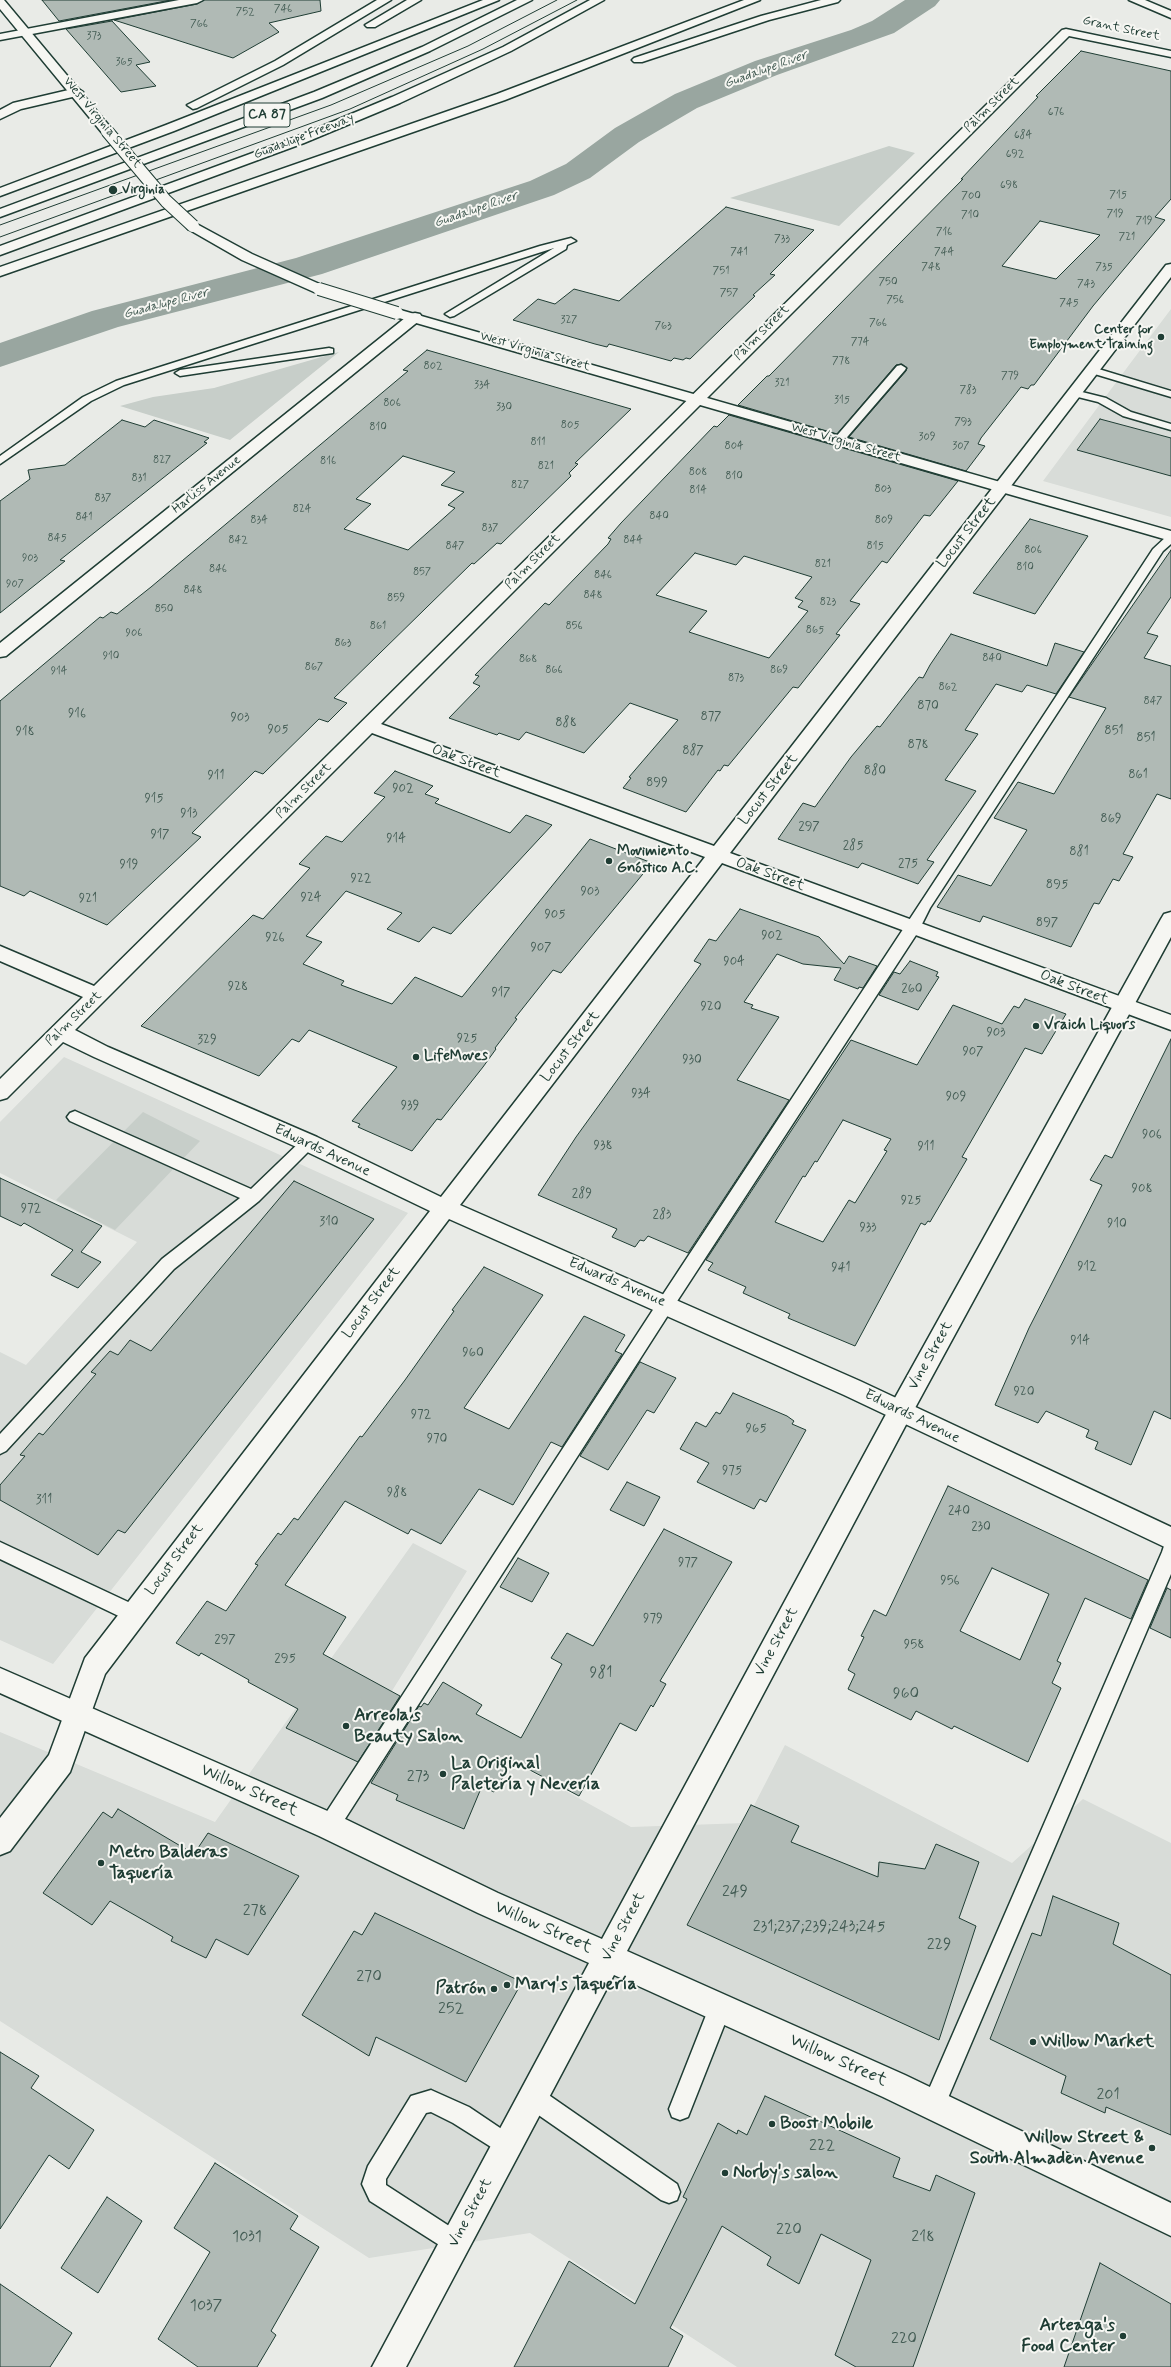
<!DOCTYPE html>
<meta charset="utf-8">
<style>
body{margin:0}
canvas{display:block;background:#e9ebe7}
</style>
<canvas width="1171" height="2367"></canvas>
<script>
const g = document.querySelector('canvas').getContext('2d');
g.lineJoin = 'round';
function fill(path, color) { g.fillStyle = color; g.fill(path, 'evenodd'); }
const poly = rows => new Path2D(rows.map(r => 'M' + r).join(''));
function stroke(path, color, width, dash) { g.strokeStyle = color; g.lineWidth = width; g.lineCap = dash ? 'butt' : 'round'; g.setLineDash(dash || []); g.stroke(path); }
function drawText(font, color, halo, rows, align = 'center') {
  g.font = font + ' Mynerve,sans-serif'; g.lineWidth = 4; g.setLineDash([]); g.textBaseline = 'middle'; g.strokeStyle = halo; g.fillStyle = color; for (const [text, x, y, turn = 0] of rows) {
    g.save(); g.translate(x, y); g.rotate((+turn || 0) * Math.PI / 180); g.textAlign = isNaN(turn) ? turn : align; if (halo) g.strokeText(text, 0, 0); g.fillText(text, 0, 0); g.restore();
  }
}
const built = poly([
 [1171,309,1171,517,1043,481,1129,365],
 [64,1057,408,1213,53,1664,0,1640,0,1352,26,1365,137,1242,0,1173,0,1122],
 [413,1543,467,1571,390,1694,631,1827,745,1823,785,1745,1012,1863,1083,1799,1171,1843,1171,2367,737,2367,530,2233,369,2258,0,2021,0,1732,215,1822]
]);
const green = poly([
 [889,146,915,153,839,226,730,198],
 [339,352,230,440,120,406,153,397,214,388],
 [143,1112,200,1141,115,1230,56,1200]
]);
const river = poly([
 [905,0,940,0,935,6,894,33,777,75,697,108,639,142,590,178,554,195,322,274,118,327,0,367,0,343,92,311,296,258,530,181,566,164,615,128,675,94,755,61,851,30,872,21,905,0]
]);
const building = poly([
 [42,0,171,0,59,21,42,0],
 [204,0,320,0,321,11,269,23,279,32,233,58,114,20,197,4,204,0],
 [112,21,150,62,136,65,156,86,121,92,66,29,112,21],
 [1081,51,1171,71,1171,199,1155,217,1165,220,1093,306,1034,385,1031,385,1028,389,1021,387,981,438,978,444,985,446,966,471,849,437,906,371,907,368,902,364,896,365,837,434,738,405,767,376,769,376,963,179,961,179,1038,97,1036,96,1081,51],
 [1040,221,1100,235,1056,279,1002,266,1040,221],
 [726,207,814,230,770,274,775,275,753,295,755,296,690,359,686,358,683,360,674,358,671,361,609,344,607,347,595,344,513,320,538,299,555,304,574,289,619,301,726,207],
 [427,350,631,409,575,463,578,464,569,473,571,476,501,544,497,543,474,564,472,563,334,698,347,703,328,722,319,719,263,774,255,771,192,833,201,837,107,925,30,891,24,896,0,886,0,701,100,617,103,618,111,612,117,614,151,587,408,371,403,370,427,350],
 [403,456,455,472,441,485,464,492,448,505,455,508,408,550,344,529,371,504,356,499,403,456],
 [729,415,958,481,930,516,924,515,887,563,882,561,850,601,860,604,836,634,840,635,798,688,793,687,728,766,724,765,720,771,718,770,686,812,623,788,631,778,629,777,678,720,630,703,584,753,526,732,519,740,499,733,497,735,449,718,480,686,473,683,479,676,475,675,545,603,549,605,608,544,611,539,608,538,621,523,714,426,717,427,729,415],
 [695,553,736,565,744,556,812,577,795,598,803,601,798,607,808,611,769,658,689,632,707,611,656,595,695,553],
 [1100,419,1171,438,1171,476,1077,450,1100,419],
 [122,420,145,427,154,420,209,438,204,442,207,443,60,560,65,561,0,613,0,501,30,479,28,470,65,465,122,420],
 [1030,519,1088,536,1035,614,973,593,1030,519],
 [1171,550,1171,597,1147,633,1158,636,1144,658,1171,666,1171,799,1157,794,1123,854,1133,857,1119,881,1113,879,1099,904,1094,903,1071,947,983,916,980,922,937,907,958,875,991,886,1027,830,994,818,1018,782,1054,794,1106,708,1069,697,1171,550],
 [951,634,1047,666,1055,643,1084,652,1056,694,1027,685,1022,692,996,684,965,730,978,734,945,780,976,791,927,860,934,862,918,884,862,863,858,868,778,839,803,803,815,807,851,757,877,726,880,727,919,677,923,678,930,665,951,634],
 [395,771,433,786,425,794,439,799,435,803,510,833,526,815,552,825,451,934,433,927,419,942,387,929,402,913,346,891,306,936,322,942,303,964,344,981,341,985,392,1004,415,977,462,997,590,839,652,863,561,973,553,970,515,1018,517,1019,495,1048,496,1049,483,1067,441,1120,437,1119,412,1151,358,1127,360,1124,352,1121,397,1067,309,1030,299,1042,292,1039,259,1076,141,1026,253,915,263,919,310,868,299,864,326,836,342,842,385,797,374,793,395,771],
 [740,909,819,937,844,964,849,956,877,966,863,988,859,987,858,989,834,980,841,968,803,964,777,954,744,1002,753,1005,751,1008,779,1017,737,1080,789,1100,688,1253,648,1236,644,1241,640,1240,635,1247,612,1237,617,1229,538,1195,576,1137,701,964,694,961,709,939,716,941,740,909],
 [910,961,938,972,936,976,939,977,918,1010,879,995,894,972,900,974,910,961],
 [1025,999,1066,1014,1042,1054,1025,1048,962,1157,967,1159,930,1222,928,1221,925,1225,921,1223,855,1346,788,1318,790,1314,743,1293,746,1287,708,1270,713,1263,706,1260,851,1040,917,1065,953,1005,1002,1024,1014,1006,1019,1008,1025,999],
 [843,1120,891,1139,884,1150,887,1151,855,1203,849,1200,823,1242,775,1222,803,1176,805,1177,815,1161,817,1162,843,1120],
 [1171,1039,1171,1419,1154,1411,1131,1465,1095,1449,1098,1442,1086,1437,1089,1430,1046,1411,1038,1423,995,1405,1029,1328,1102,1185,1090,1180,1105,1155,1112,1158,1171,1039],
 [0,1178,102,1226,81,1252,101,1262,78,1288,51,1275,73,1250,24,1223,21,1226,0,1216,0,1178],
 [294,1181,374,1219,125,1533,118,1530,98,1555,0,1500,0,1485,25,1456,20,1455,39,1433,43,1435,96,1374,91,1372,110,1351,118,1355,130,1340,151,1351,294,1181],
 [484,1267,543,1295,464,1408,509,1429,584,1316,625,1335,615,1351,622,1354,562,1447,551,1442,513,1505,479,1489,441,1544,411,1529,408,1534,345,1501,285,1585,346,1617,323,1654,400,1696,358,1762,286,1728,298,1709,248,1682,249,1680,201,1653,199,1656,176,1643,207,1601,226,1611,258,1565,255,1564,278,1533,281,1535,294,1518,298,1520,360,1436,362,1437,405,1380,454,1311,452,1310,484,1267],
 [640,1362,676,1378,654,1413,647,1410,608,1470,580,1456,640,1362],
 [733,1393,787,1416,794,1421,792,1424,806,1430,766,1502,760,1499,754,1509,697,1482,709,1463,680,1449,696,1422,706,1427,716,1412,720,1414,733,1393],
 [627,1482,660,1497,644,1526,610,1510,627,1482],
 [948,1486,1148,1580,1131,1619,1085,1598,1057,1661,1061,1663,1052,1683,1061,1688,1028,1762,954,1726,952,1729,916,1711,911,1720,848,1689,855,1674,848,1670,864,1637,861,1636,874,1610,886,1616,948,1486],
 [992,1568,1049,1594,1020,1660,960,1631,992,1568],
 [664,1529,732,1562,660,1681,666,1684,653,1707,651,1705,636,1731,620,1723,579,1796,513,1761,494,1792,482,1786,464,1829,396,1800,398,1795,371,1783,419,1706,421,1707,424,1703,428,1705,443,1682,482,1705,476,1714,521,1738,562,1664,551,1658,567,1633,593,1646,664,1529],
 [518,1558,549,1573,532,1602,500,1587,518,1558],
 [1167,1588,1171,1590,1171,1638,1150,1628,1167,1588],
 [751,1805,799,1826,791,1842,878,1877,879,1862,925,1869,936,1844,979,1862,959,1918,976,1926,939,2040,687,1925,751,1805],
 [118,1809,194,1854,208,1833,299,1876,248,1955,216,1939,206,1958,171,1941,173,1937,110,1901,92,1925,43,1893,103,1812,112,1818,118,1809],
 [1053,1896,1119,1923,1113,1944,1171,1975,1171,2135,1106,2107,1105,2113,1061,2093,1066,2076,990,2039,1032,1933,1041,1936,1053,1896],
 [375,1913,522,1982,466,2082,376,2037,369,2056,302,2015,354,1931,362,1935,375,1913],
 [0,2052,39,2076,31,2088,94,2130,69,2169,49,2155,0,2229,0,2052],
 [765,2096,900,2158,893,2177,930,2191,936,2175,975,2193,913,2367,856,2367,835,2355,871,2260,821,2234,799,2284,767,2265,771,2257,722,2226,670,2328,683,2336,668,2367,514,2367,569,2261,635,2304,687,2199,683,2197,718,2123,737,2134,738,2130,747,2135,765,2096],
 [215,2163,298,2216,290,2229,319,2247,271,2331,276,2335,257,2367,198,2367,158,2339,210,2252,174,2228,215,2163],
 [107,2197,142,2221,98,2293,61,2268,107,2197],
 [1100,2263,1171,2304,1171,2367,1064,2367,1100,2263],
 [0,2284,72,2333,50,2367,0,2367,0,2284]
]);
const service = poly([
 [571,238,576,241,567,245,566,249,454,316,450,317,445,314,554,248,124,385,91,401,0,464,0,456,83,397,116,381,540,246,571,238],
 [329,348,333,349,333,353,180,376,175,373,180,370,329,348],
 [901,365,906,368,905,370,842,443,834,443,834,439,897,366,901,365],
 [1092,367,1171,391,1171,397,1088,372,1088,368,1092,367],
 [1074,390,1106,398,1131,412,1171,424,1171,430,1123,416,1098,402,1070,395,1070,391,1074,390],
 [1171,534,1171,544,1163,551,930,908,918,932,672,1309,336,1833,329,1836,322,1833,319,1826,322,1819,660,1299,1153,549,1167,536,1171,534],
 [75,1111,251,1189,303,1139,309,1137,315,1139,317,1143,259,1201,174,1269,6,1451,0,1454,0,1434,162,1259,240,1198,70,1121,67,1117,70,1113,75,1111],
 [0,1542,141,1608,143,1614,141,1620,134,1623,127,1620,0,1559,0,1542],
 [1171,1544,1171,1574,942,2112,934,2115,926,2112,923,2104,926,2096,1162,1552,1164,1546,1171,1544],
 [720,1997,728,2000,731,2008,688,2117,680,2120,672,2117,669,2109,712,2000,720,1997],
 [532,2086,540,2089,677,2184,680,2192,677,2200,669,2203,661,2200,524,2105,521,2097,524,2089,532,2086],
 [431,2090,469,2107,515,2138,518,2146,515,2154,507,2157,453,2123,431,2112,426,2113,386,2179,386,2185,463,2235,467,2243,463,2251,455,2255,370,2201,362,2184,368,2166,411,2096,431,2090]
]);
const minor = poly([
 [179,0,203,0,197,3,0,40,0,34,179,0],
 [1066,29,1171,51,1171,57,1069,36,381,724,714,846,1166,265,1171,264,1171,277,730,853,1171,1015,1171,1030,722,863,460,1205,860,1381,1171,1527,1171,1550,844,1395,449,1219,105,1674,70,1772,10,1851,0,1855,0,1818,49,1755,85,1658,430,1211,301,1149,94,1057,63,1042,7,1098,0,1100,0,1079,83,997,0,961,0,946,94,986,1062,30,1066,29],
 [372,733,705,857,441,1197,317,1137,108,1047,75,1030,372,733],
 [77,88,83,92,81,95,21,109,0,119,0,110,13,103,77,88],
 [415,313,420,314,422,317,420,320,6,656,0,657,0,643,410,314,415,313]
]);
const tertiary = poly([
 [0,0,4,0,111,128,113,131,111,134,103,134,0,9,0,0],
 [193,222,252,254,324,286,326,289,324,292,314,292,242,260,188,229,186,226,193,222],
 [397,309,1171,531,1171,541,392,316,390,313,392,310,397,309]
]);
const secondary = poly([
 [1171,912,1171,937,909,1419,627,1951,905,2075,1171,2203,1171,2236,883,2097,614,1975,406,2367,372,2367,589,1963,478,1913,319,1836,0,1693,0,1668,339,1816,498,1893,602,1939,891,1405,1161,919,1164,914,1171,912]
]);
const motorway = poly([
 [377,0,391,0,283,65,197,108,193,109,187,105,275,61,377,0],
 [407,0,421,0,375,27,367,27,365,25,407,0],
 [483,0,499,0,174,131,0,196,0,188,166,125,483,0],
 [517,0,532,0,430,51,322,98,0,217,0,209,314,92,422,47,517,0],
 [590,0,604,0,511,51,400,103,304,143,0,255,0,246,296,137,392,97,503,47,590,0],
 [744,0,760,0,505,100,0,276,0,267,497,94,744,0],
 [821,0,840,0,838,2,769,20,642,62,634,62,632,60,634,58,761,16,821,0],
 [1129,0,1145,0,1171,11,1171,18,1129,0]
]);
const tram = poly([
 [0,225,331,105,468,46,557,0],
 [0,237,350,109,483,49,577,0]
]);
const tertiaryBridge = poly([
 [107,131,166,201,193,226],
 [319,289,397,313]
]);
const markers = [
 [113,190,5,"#1f3d34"],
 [1161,337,4,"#1f3d34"],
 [609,861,4,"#1f3d34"],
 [1036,1026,4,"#1f3d34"],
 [416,1057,4,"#1f3d34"],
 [346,1726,4,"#1f3d34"],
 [443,1774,4,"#1f3d34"],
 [101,1863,4,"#1f3d34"],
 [507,1985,4,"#1f3d34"],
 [494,1989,4,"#1f3d34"],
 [1033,2042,4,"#1f3d34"],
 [772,2124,4,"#1f3d34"],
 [1152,2148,4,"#1f3d34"],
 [725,2173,4,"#1f3d34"],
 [1123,2336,4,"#1f3d34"]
];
const farNumbernames = [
 ["746",283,10],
 ["752",245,13],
 ["766",199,25],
 ["373",94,37],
 ["365",124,63],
 ["676",1056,113],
 ["684",1023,136],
 ["692",1015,155],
 ["698",1009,186],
 ["715",1118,196],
 ["700",971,197],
 ["719",1115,215],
 ["710",970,216],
 ["719",1144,222],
 ["716",944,233],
 ["721",1127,238],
 ["733",782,240],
 ["741",739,253],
 ["744",944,253],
 ["748",931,268],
 ["735",1104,268],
 ["751",721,272],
 ["750",888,283],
 ["743",1086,285],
 ["757",729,294],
 ["756",895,301],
 ["745",1069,304],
 ["327",569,321],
 ["766",878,324],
 ["763",663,327],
 ["774",860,343],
 ["778",841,362],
 ["802",433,367],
 ["779",1010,377],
 ["321",782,384],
 ["334",482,386],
 ["783",968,391],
 ["315",842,401],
 ["806",392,404],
 ["330",504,408],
 ["793",963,423],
 ["805",570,426],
 ["810",378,428],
 ["309",927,438],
 ["811",538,443],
 ["804",734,447],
 ["307",961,447],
 ["827",162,461],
 ["816",328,462],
 ["821",546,467],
 ["808",698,473],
 ["810",734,477],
 ["831",139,479],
 ["827",520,486],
 ["803",883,490],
 ["814",698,491],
 ["837",103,499],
 ["824",302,510],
 ["840",659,517],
 ["841",84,518],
 ["834",259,521],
 ["809",884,521],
 ["837",490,529],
 ["845",57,539],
 ["842",238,541],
 ["844",633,541],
 ["847",455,547],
 ["815",875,547],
 ["806",1033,551],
 ["903",30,559],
 ["821",823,565],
 ["810",1025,568],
 ["846",218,570],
 ["857",422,573],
 ["846",603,576],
 ["907",15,585],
 ["848",193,591],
 ["848",593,596],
 ["859",396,599],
 ["823",828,603],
 ["850",164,610],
 ["861",378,627],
 ["856",574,627],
 ["865",815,631],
 ["906",134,634],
 ["863",343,644],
 ["910",111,657],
 ["840",992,659],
 ["868",528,660],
 ["867",314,668],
 ["866",554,671],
 ["869",779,671],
 ["914",59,672],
 ["873",736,679],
 ["862",948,688],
 ["847",1153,702]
];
const farStreetnames = [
 ["Grant Street",1121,29,12],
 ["Palm Street",992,105,-45],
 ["West Virginia Street",102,123,50],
 ["Guadalupe Freeway",304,137,-21],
 ["Palm Street",762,333,-45],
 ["West Virginia Street",535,352,16],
 ["West Virginia Street",846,443,16],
 ["Harliss Avenue",207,485,-39],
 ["Palm Street",533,562,-45],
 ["Palm Street",304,791,-45],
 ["Palm Street",74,1019,-44]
];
const farWaternames = [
 ["Guadalupe River",766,70,-20],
 ["Guadalupe River",476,210,-19],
 ["Guadalupe River",166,304,-15]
];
const farPoinames = [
 ["Virginia",122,190],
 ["Center for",1153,330,"right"],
 ["Employment Training",1153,345,"right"]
];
const numberNames = [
 ["870",928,706],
 ["916",77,714],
 ["877",711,717],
 ["903",240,718],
 ["888",566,723],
 ["905",278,730],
 ["851",1114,731],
 ["918",25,732],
 ["851",1146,738],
 ["878",918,745],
 ["887",693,751],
 ["880",875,771],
 ["861",1138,775],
 ["911",216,776],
 ["899",657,783],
 ["902",403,789],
 ["915",154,799],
 ["913",189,814],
 ["869",1111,819],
 ["297",809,827],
 ["917",160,835],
 ["914",396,839],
 ["285",853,846],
 ["881",1079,852],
 ["275",908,864],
 ["919",129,865],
 ["922",361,879],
 ["895",1057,885],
 ["903",590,892],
 ["924",311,898],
 ["921",88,899],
 ["905",555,915],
 ["897",1047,923],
 ["902",772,936],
 ["926",275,938],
 ["907",541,948],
 ["904",734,962],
 ["928",238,987],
 ["260",912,989],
 ["917",501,993],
 ["920",711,1007],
 ["903",996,1033],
 ["925",467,1039],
 ["329",207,1040],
 ["907",973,1052],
 ["930",692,1060],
 ["934",641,1094],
 ["909",956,1097],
 ["939",410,1106],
 ["906",1152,1135],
 ["938",603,1146],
 ["911",926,1147],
 ["908",1142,1189],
 ["289",582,1194],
 ["925",911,1201],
 ["972",31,1209],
 ["283",662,1215],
 ["310",329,1222],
 ["910",1117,1224],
 ["933",868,1228],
 ["912",1087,1267],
 ["941",841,1268],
 ["914",1080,1341],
 ["960",473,1353],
 ["920",1024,1392],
 ["972",421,1415],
 ["965",756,1429],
 ["970",437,1439],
 ["975",732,1471],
 ["988",397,1493],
 ["311",44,1500],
 ["240",959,1511],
 ["230",981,1527],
 ["977",688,1563],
 ["956",950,1581],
 ["979",653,1619],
 ["297",225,1640],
 ["958",914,1645],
 ["295",285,1659]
];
const shields = [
 [267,115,46]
];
const shieldNames = [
 ["CA 87",267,115]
];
const streetNames = [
 ["Locust Street",967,533,-52],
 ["Oak Street",466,762,20],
 ["Locust Street",769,790,-52],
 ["Oak Street",770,875,20],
 ["Oak Street",1074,988,21],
 ["Locust Street",571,1047,-52],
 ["Edwards Avenue",322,1151,25],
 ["Edwards Avenue",617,1283,23],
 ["Locust Street",372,1303,-53],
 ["Vine Street",931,1356,-61],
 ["Edwards Avenue",912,1417,26],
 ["Locust Street",175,1560,-53],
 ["Vine Street",777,1642,-62],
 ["Vine Street",624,1927,-62],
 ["Vine Street",471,2213,-62]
];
const poiNames = [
 ["Movimiento",617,852],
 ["Gnóstico A.C.",617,869],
 ["Vraich Liquors",1044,1026],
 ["LifeMoves",424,1057]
];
const nearNumbernames = [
 ["981",601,1674],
 ["960",906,1695],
 ["273",418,1778],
 ["249",735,1893],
 ["278",255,1912],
 ["231;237;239;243;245",819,1928],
 ["229",939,1946],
 ["270",369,1978],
 ["252",451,2010],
 ["201",1108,2096],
 ["222",822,2147],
 ["220",789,2231],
 ["1031",247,2238],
 ["218",923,2238],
 ["1037",206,2307],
 ["220",904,2340]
];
const nearPoinames = [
 ["Arreola's",354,1716],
 ["Beauty Salon",354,1737],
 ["La Original",451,1764],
 ["Paletería y Nevería",451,1785],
 ["Metro Balderas",109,1853],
 ["Taquería",109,1874],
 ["Mary's Taquería",515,1985],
 ["Patrón",486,1989,"right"],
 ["Willow Market",1041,2042],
 ["Boost Mobile",780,2124],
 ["Willow Street &",1144,2138,"right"],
 ["South Almaden Avenue",1144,2159,"right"],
 ["Norby's salon",733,2173],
 ["Arteaga's",1115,2326,"right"],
 ["Food Center",1115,2347,"right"]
];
const nearStreetnames = [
 ["Willow Street",249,1791,24],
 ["Willow Street",543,1928,24],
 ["Willow Street",838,2061,24]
];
fill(built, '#d8dcd8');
fill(green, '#c7cec9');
fill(river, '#99a6a0');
fill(building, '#b0bab5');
stroke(building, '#1f3d34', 1);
stroke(service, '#1f3d34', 3);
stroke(minor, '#1f3d34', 3);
stroke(tertiary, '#1f3d34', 3);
stroke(secondary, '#1f3d34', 3);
stroke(motorway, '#1f3d34', 3);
fill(service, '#f6f6f2');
fill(minor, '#f6f6f2');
fill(tertiary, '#f6f6f2');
fill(secondary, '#f6f6f2');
fill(motorway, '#f6f6f2');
stroke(tram, '#1f3d34', 1);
stroke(tertiaryBridge, '#1f3d34', 14, []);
stroke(tertiaryBridge, '#f6f6f2', 12);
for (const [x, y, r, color] of markers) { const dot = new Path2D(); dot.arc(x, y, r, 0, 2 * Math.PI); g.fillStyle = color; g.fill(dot); stroke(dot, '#f6f6f2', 1.5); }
drawText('11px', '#435c54', null, farNumbernames);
drawText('13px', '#1f3d34', '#f6f6f2', farStreetnames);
drawText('italic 13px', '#445c54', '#f6f6f2', farWaternames);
drawText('bold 13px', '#1f3d34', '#f6f6f2', farPoinames, 'left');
drawText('13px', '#435c54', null, numberNames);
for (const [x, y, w] of shields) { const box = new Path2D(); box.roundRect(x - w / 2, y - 12, w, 24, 3); g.fillStyle = '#f6f6f2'; g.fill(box); stroke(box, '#1f3d34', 1); }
drawText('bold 14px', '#1f3d34', null, shieldNames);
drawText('15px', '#1f3d34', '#f6f6f2', streetNames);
drawText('bold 15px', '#1f3d34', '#f6f6f2', poiNames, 'left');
drawText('16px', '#435c54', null, nearNumbernames);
drawText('bold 18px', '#1f3d34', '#f6f6f2', nearPoinames, 'left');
drawText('18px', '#1f3d34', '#f6f6f2', nearStreetnames);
</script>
